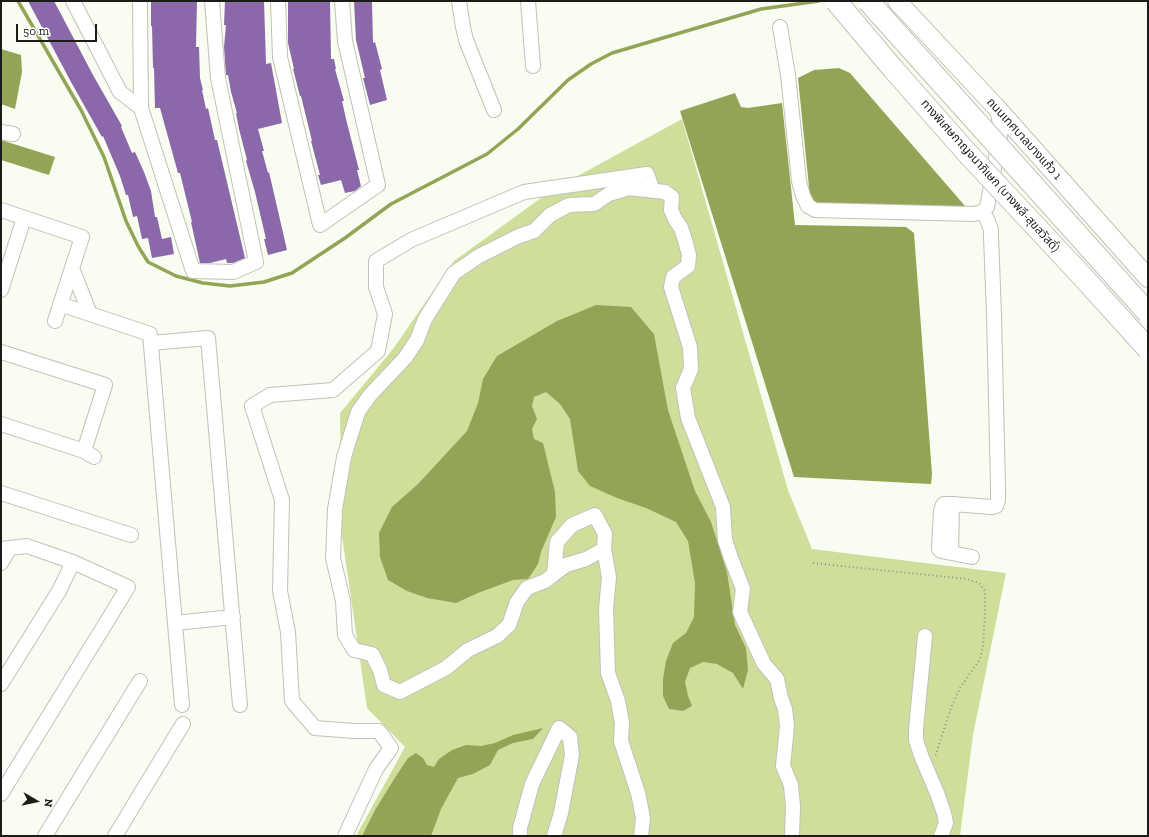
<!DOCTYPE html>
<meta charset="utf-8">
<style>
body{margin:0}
#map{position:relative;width:1149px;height:837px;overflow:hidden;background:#f9fcf1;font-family:"Zilla Slab",serif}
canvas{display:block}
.frame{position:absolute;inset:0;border:2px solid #1b1c18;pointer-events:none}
.north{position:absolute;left:16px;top:781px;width:40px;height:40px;-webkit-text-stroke:3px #fff;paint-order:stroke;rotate:99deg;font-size:11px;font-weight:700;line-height:16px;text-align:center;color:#1b1c18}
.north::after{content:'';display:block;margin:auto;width:14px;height:18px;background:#1b1c18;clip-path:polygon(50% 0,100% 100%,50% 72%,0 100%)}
.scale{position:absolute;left:16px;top:24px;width:81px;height:18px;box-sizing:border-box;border:2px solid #1b1c18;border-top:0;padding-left:5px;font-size:12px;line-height:14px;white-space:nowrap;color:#1b1c18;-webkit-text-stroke:3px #fff;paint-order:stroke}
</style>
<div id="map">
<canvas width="1149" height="837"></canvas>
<div class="frame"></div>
<div class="north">N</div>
<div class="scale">50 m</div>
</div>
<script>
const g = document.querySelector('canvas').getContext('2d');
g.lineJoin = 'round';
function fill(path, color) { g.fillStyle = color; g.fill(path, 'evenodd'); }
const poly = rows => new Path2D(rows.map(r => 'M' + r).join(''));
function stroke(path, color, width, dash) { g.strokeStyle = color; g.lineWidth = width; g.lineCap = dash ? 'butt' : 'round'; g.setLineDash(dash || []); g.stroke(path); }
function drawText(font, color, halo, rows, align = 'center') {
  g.font = font + ' "Zilla Slab","Noto Sans Thai",serif'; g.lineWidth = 3.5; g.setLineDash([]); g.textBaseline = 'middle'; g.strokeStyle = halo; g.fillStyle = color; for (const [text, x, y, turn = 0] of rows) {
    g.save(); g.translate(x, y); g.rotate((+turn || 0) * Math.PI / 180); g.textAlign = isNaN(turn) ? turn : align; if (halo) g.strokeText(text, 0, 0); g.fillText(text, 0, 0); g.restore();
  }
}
const green = poly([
 [682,119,788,490,812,549,1006,573,973,735,960,836,356,836,405,747,367,708,342,536,340,413,393,349,454,261,552,190]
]);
const water = poly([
 [1,49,21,55,22,72,15,109,1,104],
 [839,68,850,73,965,206,967,210,819,206,810,197,798,78,814,70],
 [735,93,741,107,748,108,782,103,795,225,906,227,914,233,932,474,931,484,794,477,680,111],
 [1,140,55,157,49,175,1,160],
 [596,305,631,307,654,334,668,410,695,491,711,522,727,572,735,625,746,648,748,670,743,689,733,673,717,664,703,662,690,668,685,682,688,696,692,706,683,711,669,709,663,696,663,679,666,661,673,643,686,633,694,617,695,583,688,541,676,522,646,508,617,498,590,486,578,471,570,419,560,404,546,392,534,397,532,406,537,419,532,429,534,439,543,443,555,492,556,517,541,552,538,564,528,579,513,580,478,593,456,603,427,598,407,591,388,580,380,557,379,533,392,507,418,484,467,431,478,403,483,379,497,356,557,321],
 [543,728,533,739,513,743,498,750,490,765,473,774,458,778,441,809,431,836,362,836,375,810,396,776,408,758,416,753,423,758,427,765,434,767,439,759,452,750,466,745,481,746,495,743,513,735]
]);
const stream = poly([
 [18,1,81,110,104,157,126,221,138,246,148,262,176,276,203,283,230,286,264,282,292,273,345,238,391,204,487,154,518,129,568,80,591,64,612,53,761,9,819,1]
]);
const building = poly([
 [28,1,54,1,93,75,122,126,121,127,132,153,135,152,144,172,151,191,155,217,157,217,162,239,171,237,174,254,152,258,148,238,142,239,137,216,133,217,128,195,126,195,120,176,103,136,102,137,71,82],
 [151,1,197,1,196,47,199,47,200,78,203,90,202,90,206,109,208,108,215,140,217,140,245,258,233,263,227,263,226,259,210,263,200,263,191,222,192,222,180,173,178,173,160,108,155,108,154,68,153,68,152,26,151,26],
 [225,1,264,1,266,64,271,63,282,123,258,129,264,151,262,151,268,173,269,172,287,250,268,255,264,239,266,239,255,192,246,161,247,160,239,129,236,113,237,113,231,92,228,75,226,75,224,47,226,25,224,25],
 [288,1,330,1,331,59,334,59,336,69,335,69,344,101,342,101,346,119,359,170,357,170,361,186,355,191,345,193,341,180,321,185,318,175,320,175,311,141,312,141,301,96,300,96,293,69,294,69,288,43],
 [354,1,372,1,373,43,375,42,382,69,380,70,387,100,370,105,363,78,365,78,356,40]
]);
const path = poly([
 [813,563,967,579,979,583,985,591,985,614,983,646,980,659,960,688,951,708,935,757]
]);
const minor = poly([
 [73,1,120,92,141,108],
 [140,1,141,108,193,271,233,272,256,262,218,78,212,1],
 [278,1,280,57,320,225,378,185,345,41,342,1],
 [459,1,463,27,466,40,494,110],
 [528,1,533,66],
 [780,27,788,75,799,181,803,196,808,206,815,210,973,214,982,212,987,207,988,202,1001,130,998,113,996,108],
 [1,132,13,134],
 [1,210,82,237,55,321],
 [72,268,90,314],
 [1,290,24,218],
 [60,304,150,334,182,705],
 [151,343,208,338,240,705],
 [1,352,105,385,84,451],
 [1,424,84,451,94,457],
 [1,493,131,535],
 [1,549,27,546,73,562,59,591,1,684],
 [951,553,952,504],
 [972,557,941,551,939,549,939,546,941,511,943,505,944,504,952,504,992,507,996,506,998,500,998,487,994,314,991,237,991,230,987,219,982,212],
 [1,563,10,548],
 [554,574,557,542,572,525,595,515,605,534,604,549],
 [175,623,233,617],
 [925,636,916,729,916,740,922,758,937,793,944,813,946,823,941,836],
 [1,794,128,587,73,562],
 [45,836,140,681],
 [115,836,183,724],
 [345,836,376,769,391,748,379,731,354,731,315,728,292,701,288,632,280,591,282,500,252,406,270,395,333,390,378,351,385,314,376,287,376,261,411,240,524,192,647,174,653,191],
 [520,836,520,828,532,784,559,728,570,737,572,755,561,813,554,836],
 [641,836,643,818,638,793,621,741,622,723,618,701,608,673,606,609,609,577,604,549,586,559,566,565,545,581,527,588,517,602,509,625,497,636,468,650,446,668,400,692,384,685,380,670,372,654,354,650,345,635,343,601,333,558,335,509,344,457,358,412,370,395,405,358,417,340,425,319,454,273,479,256,519,236,534,231,550,215,569,205,594,204,609,194,629,188,665,192,672,197,671,210,675,219,681,228,685,240,689,255,688,266,673,277,671,287,690,347,691,369,683,388,688,418,723,507,725,540,731,558,743,589,740,612,764,664,777,679,781,698,785,709,787,726,783,766,791,785,793,807,792,836]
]);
const major = poly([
 [897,1,995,106,1148,278]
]);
const highwayBridge = poly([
 [836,1,894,70,969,155,1081,275,1148,349],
 [868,1,1148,313]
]);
const streetNames = [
 ["ถนนเทศบาลบางแก้ว 1",1024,139,48],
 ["ทางพิเศษกาญจนาภิเษก (บางพลี-สุขสวัสดิ์)",990,176,48]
];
fill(green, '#cfdf9b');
fill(water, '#94a456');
stroke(stream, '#94a456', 3.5);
fill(building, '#8a68a9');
stroke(minor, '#bfc2b7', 16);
stroke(major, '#bfc2b7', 20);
stroke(path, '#8d9088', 2, [1, 3]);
stroke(minor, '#fff', 14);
stroke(major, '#fff', 18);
stroke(highwayBridge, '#bfc2b7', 23, []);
stroke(highwayBridge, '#fff', 21);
drawText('12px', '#1b1c18', '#fff', streetNames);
</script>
